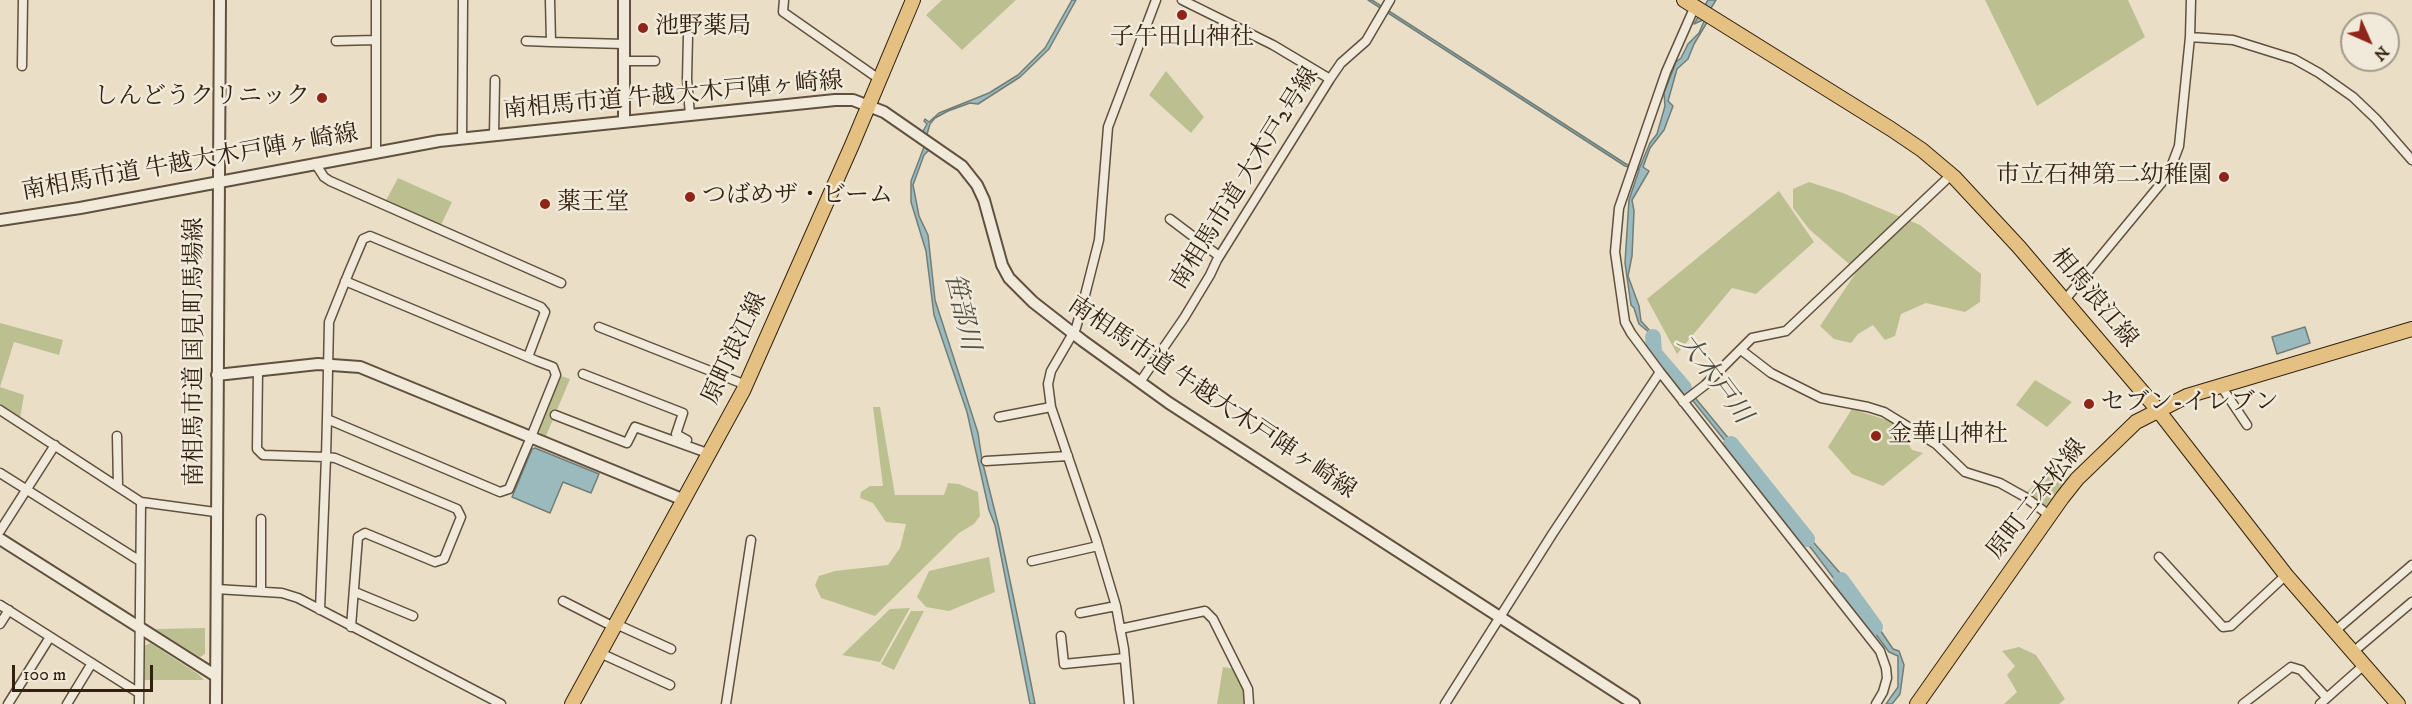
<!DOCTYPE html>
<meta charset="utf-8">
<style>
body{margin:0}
#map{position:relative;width:2412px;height:704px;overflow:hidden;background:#eadfc6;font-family:"IM FELL DW Pica",serif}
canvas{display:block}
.north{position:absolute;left:2340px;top:12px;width:60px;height:60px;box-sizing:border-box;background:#f1eada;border:2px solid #a59a89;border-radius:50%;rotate:135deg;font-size:16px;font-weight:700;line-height:24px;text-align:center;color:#332110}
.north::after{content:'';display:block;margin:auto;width:21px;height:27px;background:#8f2418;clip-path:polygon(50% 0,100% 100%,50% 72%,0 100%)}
.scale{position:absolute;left:12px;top:665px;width:141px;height:27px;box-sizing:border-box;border:3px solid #332110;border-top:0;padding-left:8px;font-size:18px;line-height:21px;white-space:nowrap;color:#332110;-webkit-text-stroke:4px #f1eada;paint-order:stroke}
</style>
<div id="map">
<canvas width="2412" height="704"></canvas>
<div class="north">N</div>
<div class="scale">100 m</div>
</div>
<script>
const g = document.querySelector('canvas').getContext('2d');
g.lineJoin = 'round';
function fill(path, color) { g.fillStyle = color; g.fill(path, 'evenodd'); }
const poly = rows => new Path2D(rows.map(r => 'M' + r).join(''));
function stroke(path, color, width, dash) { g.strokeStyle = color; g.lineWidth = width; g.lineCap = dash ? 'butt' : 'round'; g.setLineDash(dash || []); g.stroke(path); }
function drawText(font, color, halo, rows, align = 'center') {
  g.font = font + ' "IM FELL DW Pica","Noto Serif JP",serif'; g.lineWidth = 5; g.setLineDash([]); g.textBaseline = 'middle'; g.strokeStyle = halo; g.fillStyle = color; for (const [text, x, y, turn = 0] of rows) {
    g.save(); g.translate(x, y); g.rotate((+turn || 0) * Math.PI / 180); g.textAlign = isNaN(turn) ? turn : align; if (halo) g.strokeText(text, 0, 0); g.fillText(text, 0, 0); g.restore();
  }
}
const green = poly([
 [942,0,1016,0,962,50,926,15],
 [1985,0,2128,0,2145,37,2037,106],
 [1166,71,1204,117,1191,133,1149,95],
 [398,178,452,202,440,227,385,202],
 [1809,182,1843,193,1920,225,1981,274,1980,302,1965,312,1926,303,1901,314,1895,336,1885,340,1873,325,1858,334,1851,343,1834,339,1820,326,1857,271,1809,229,1793,208,1793,189],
 [1779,191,1814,242,1756,294,1732,288,1677,354,1647,299],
 [0,323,63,340,59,355,14,342,0,387,24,395,20,418,0,405],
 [561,376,570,379,546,436,540,435,539,428],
 [2035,380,2072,402,2047,427,2016,405],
 [873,407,880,407,895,495,944,495,948,483,959,484,978,492,980,516,974,524,959,533,875,616,821,598,815,585,819,576,835,571,888,565,900,548,906,524,886,522,873,503,860,498,861,492,870,486,883,486],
 [1852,409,1896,423,1912,450,1923,453,1883,486,1852,474,1828,447],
 [2053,466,2069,480,2048,508,2025,494],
 [989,557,995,592,949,611,926,607,917,597,929,571],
 [910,608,880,662,842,655,890,609],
 [911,611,924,611,894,670,881,664],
 [205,628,205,654,200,657,155,629],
 [150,643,198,674,204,680,144,680,143,647],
 [2019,647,2036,655,2065,699,2059,704,2004,704,2017,692,2007,675,2015,666,2002,651],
 [1223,667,1235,669,1246,689,1247,704,1217,704]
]);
const water = poly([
 [1072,0,1076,0,1049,49,1020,77,978,104,970,103,948,111,935,118,930,124,925,141,930,149,924,155,913,185,919,216,928,235,935,300,978,433,982,460,999,528,1023,643,1035,704,1030,704,995,525,989,510,967,412,934,315,926,251,911,202,911,181,924,147,922,133,927,124,924,121,925,119,929,122,939,113,989,93,1018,75,1045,48,1072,0],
 [1368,0,1372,0,1626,164,1639,169,1650,143,1657,134,1665,106,1664,93,1676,62,1681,58,1688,44,1699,33,1705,19,1694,24,1708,0,1716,0,1711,8,1709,19,1694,44,1688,59,1677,69,1668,101,1673,106,1664,130,1650,148,1643,167,1649,171,1632,200,1634,211,1632,256,1628,276,1639,306,1641,321,1653,334,1655,349,1734,445,1760,483,1789,511,1787,518,1796,522,1846,580,1858,607,1868,612,1893,649,1899,651,1904,665,1900,694,1892,704,1886,704,1898,687,1898,656,1889,652,1814,552,1653,351,1651,334,1639,324,1634,308,1631,305,1625,263,1629,200,1639,170,1625,166,1368,0],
 [2305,327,2310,343,2277,354,2272,337,2305,327],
 [535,448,599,474,591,493,563,482,550,513,512,497,532,449,535,448]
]);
const river = poly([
 [1653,337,1654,353,1684,388],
 [1731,444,1807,539],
 [1841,580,1875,627]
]);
const minor = poly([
 [376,0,376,152],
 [550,0,551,42,624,44],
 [784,0,783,12,786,14,879,79],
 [1182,0,1273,45,1330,79],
 [1695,6,1666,72,1619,208,1615,252,1625,322,1631,333,1660,372,1880,651,1886,668,1887,678,1883,692,1876,704],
 [688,36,687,79,690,115],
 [2190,37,2233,40,2294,59,2319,73,2353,97,2376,119,2412,160],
 [336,41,375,40],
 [526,41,551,42],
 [624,61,655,61],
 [22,66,23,0],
 [494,135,495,80],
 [462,139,463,0],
 [315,163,324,177,330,181,561,283],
 [1170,219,1219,256],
 [345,281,537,361,553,367,556,375,531,437,509,489,500,492,327,419,329,322,349,272,363,239,370,236,541,307,545,312,528,357],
 [2064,301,2168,175,2179,146,2190,37,2191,0],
 [599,327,746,385],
 [1741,350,1771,373,1821,398,1868,407,1884,412,1936,444,1965,472,2000,483,2025,497,2049,515],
 [258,371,257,449,263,455,326,457,327,419],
 [583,374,683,413,676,434,687,440],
 [1140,382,1184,318,1210,275,1217,260,1330,79,1341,63,1366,41,1390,0],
 [2221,386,2247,425],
 [1683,402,1705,385,1752,338,1786,331,1951,175],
 [0,410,141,502,215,512],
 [555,415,627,443,635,427,710,454],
 [999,417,1051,407],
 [117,436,118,486],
 [986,461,1068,456],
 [0,473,140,561],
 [261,519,261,591],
 [0,531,55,445],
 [2159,557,2223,627,2231,626,2286,575],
 [1032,561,1098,546],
 [216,589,282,593,298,598,501,704],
 [355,592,413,616],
 [563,601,614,627],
 [0,605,139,693],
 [320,610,326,457,335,458,457,509,461,517,444,559,435,562,365,533,358,537,351,627],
 [1080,613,1116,606],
 [0,624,9,610],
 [616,624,671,649],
 [1120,629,1205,611,1213,619,1248,689,1249,704],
 [2335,631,2412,565],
 [1061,636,1064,664,1125,658],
 [2353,652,2412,602],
 [600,653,670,685],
 [8,704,50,637],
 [67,704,92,663],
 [139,704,141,502],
 [726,704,751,540],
 [1129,704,1124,649,1116,606,1096,539,1051,407,1048,384,1051,371,1076,328,1082,307,1099,240,1108,127,1156,0],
 [1445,704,1553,533,1660,372],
 [2243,704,2291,667,2301,670,2326,697],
 [2320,704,2364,665]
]);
const tertiary = poly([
 [624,121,624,0],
 [0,220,80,208,439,141,835,100,853,100,884,112,962,166,977,185,984,200,1002,265,1009,278,1033,302,1083,341,1169,403,1634,704],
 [217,375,318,364,360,367,684,500],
 [0,539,216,676],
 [216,704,220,0]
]);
const primary = poly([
 [1684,0,1891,129,1922,150,1954,177,2019,247,2157,409,2286,575,2398,704],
 [572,704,743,391,852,145,913,0],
 [1917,704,2062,498,2077,479,2136,422,2187,396,2412,329]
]);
const markers = [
 [1182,15,6,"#8f2418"],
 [643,28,6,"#8f2418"],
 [322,98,6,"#8f2418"],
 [2224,177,6,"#8f2418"],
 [690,197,6,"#8f2418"],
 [545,204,6,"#8f2418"],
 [2089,404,6,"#8f2418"],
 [1876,436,6,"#8f2418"]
];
const poiNames = [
 ["池野薬局",655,28],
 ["子午田山神社",1182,39,"center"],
 ["しんどうクリニック",310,98,"right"],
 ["市立石神第二幼稚園",2212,177,"right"],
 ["つばめザ・ビーム",702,197],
 ["薬王堂",557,204],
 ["セブン-イレブン",2101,404],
 ["金華山神社",1888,436]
];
const streetNames = [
 ["南相馬市道 牛越大木戸陣ヶ崎線",673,97,-5],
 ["南相馬市道 牛越大木戸陣ヶ崎線",190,164,-10],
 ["南相馬市道 大木戸2号線",1246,179,-58],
 ["相馬浪江線",2093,299,50],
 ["原町浪江線",736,349,-65],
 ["南相馬市道 国見町馬場線",196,352,-90],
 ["南相馬市道 牛越大木戸陣ヶ崎線",1211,399,34],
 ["原町二本松線",2038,500,-52]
];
const waterNames = [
 ["笹部川",960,312,77],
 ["大木戸川",1713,380,53]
];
fill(green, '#bcc091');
fill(water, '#9bbabd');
stroke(water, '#717d78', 1.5);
stroke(river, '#9bbabd', 16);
stroke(minor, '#61503e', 11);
stroke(tertiary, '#61503e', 14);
stroke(primary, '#332110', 16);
stroke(minor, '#f1eada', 8);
stroke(tertiary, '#f1eada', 10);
stroke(primary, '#e5c083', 14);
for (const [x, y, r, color] of markers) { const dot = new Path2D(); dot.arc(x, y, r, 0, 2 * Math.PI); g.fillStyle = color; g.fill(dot); stroke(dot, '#f1eada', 2); }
drawText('24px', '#332110', '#f1eada', poiNames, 'left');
drawText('24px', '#332110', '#f1eada', streetNames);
drawText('italic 26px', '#524f44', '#f1eada', waterNames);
</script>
